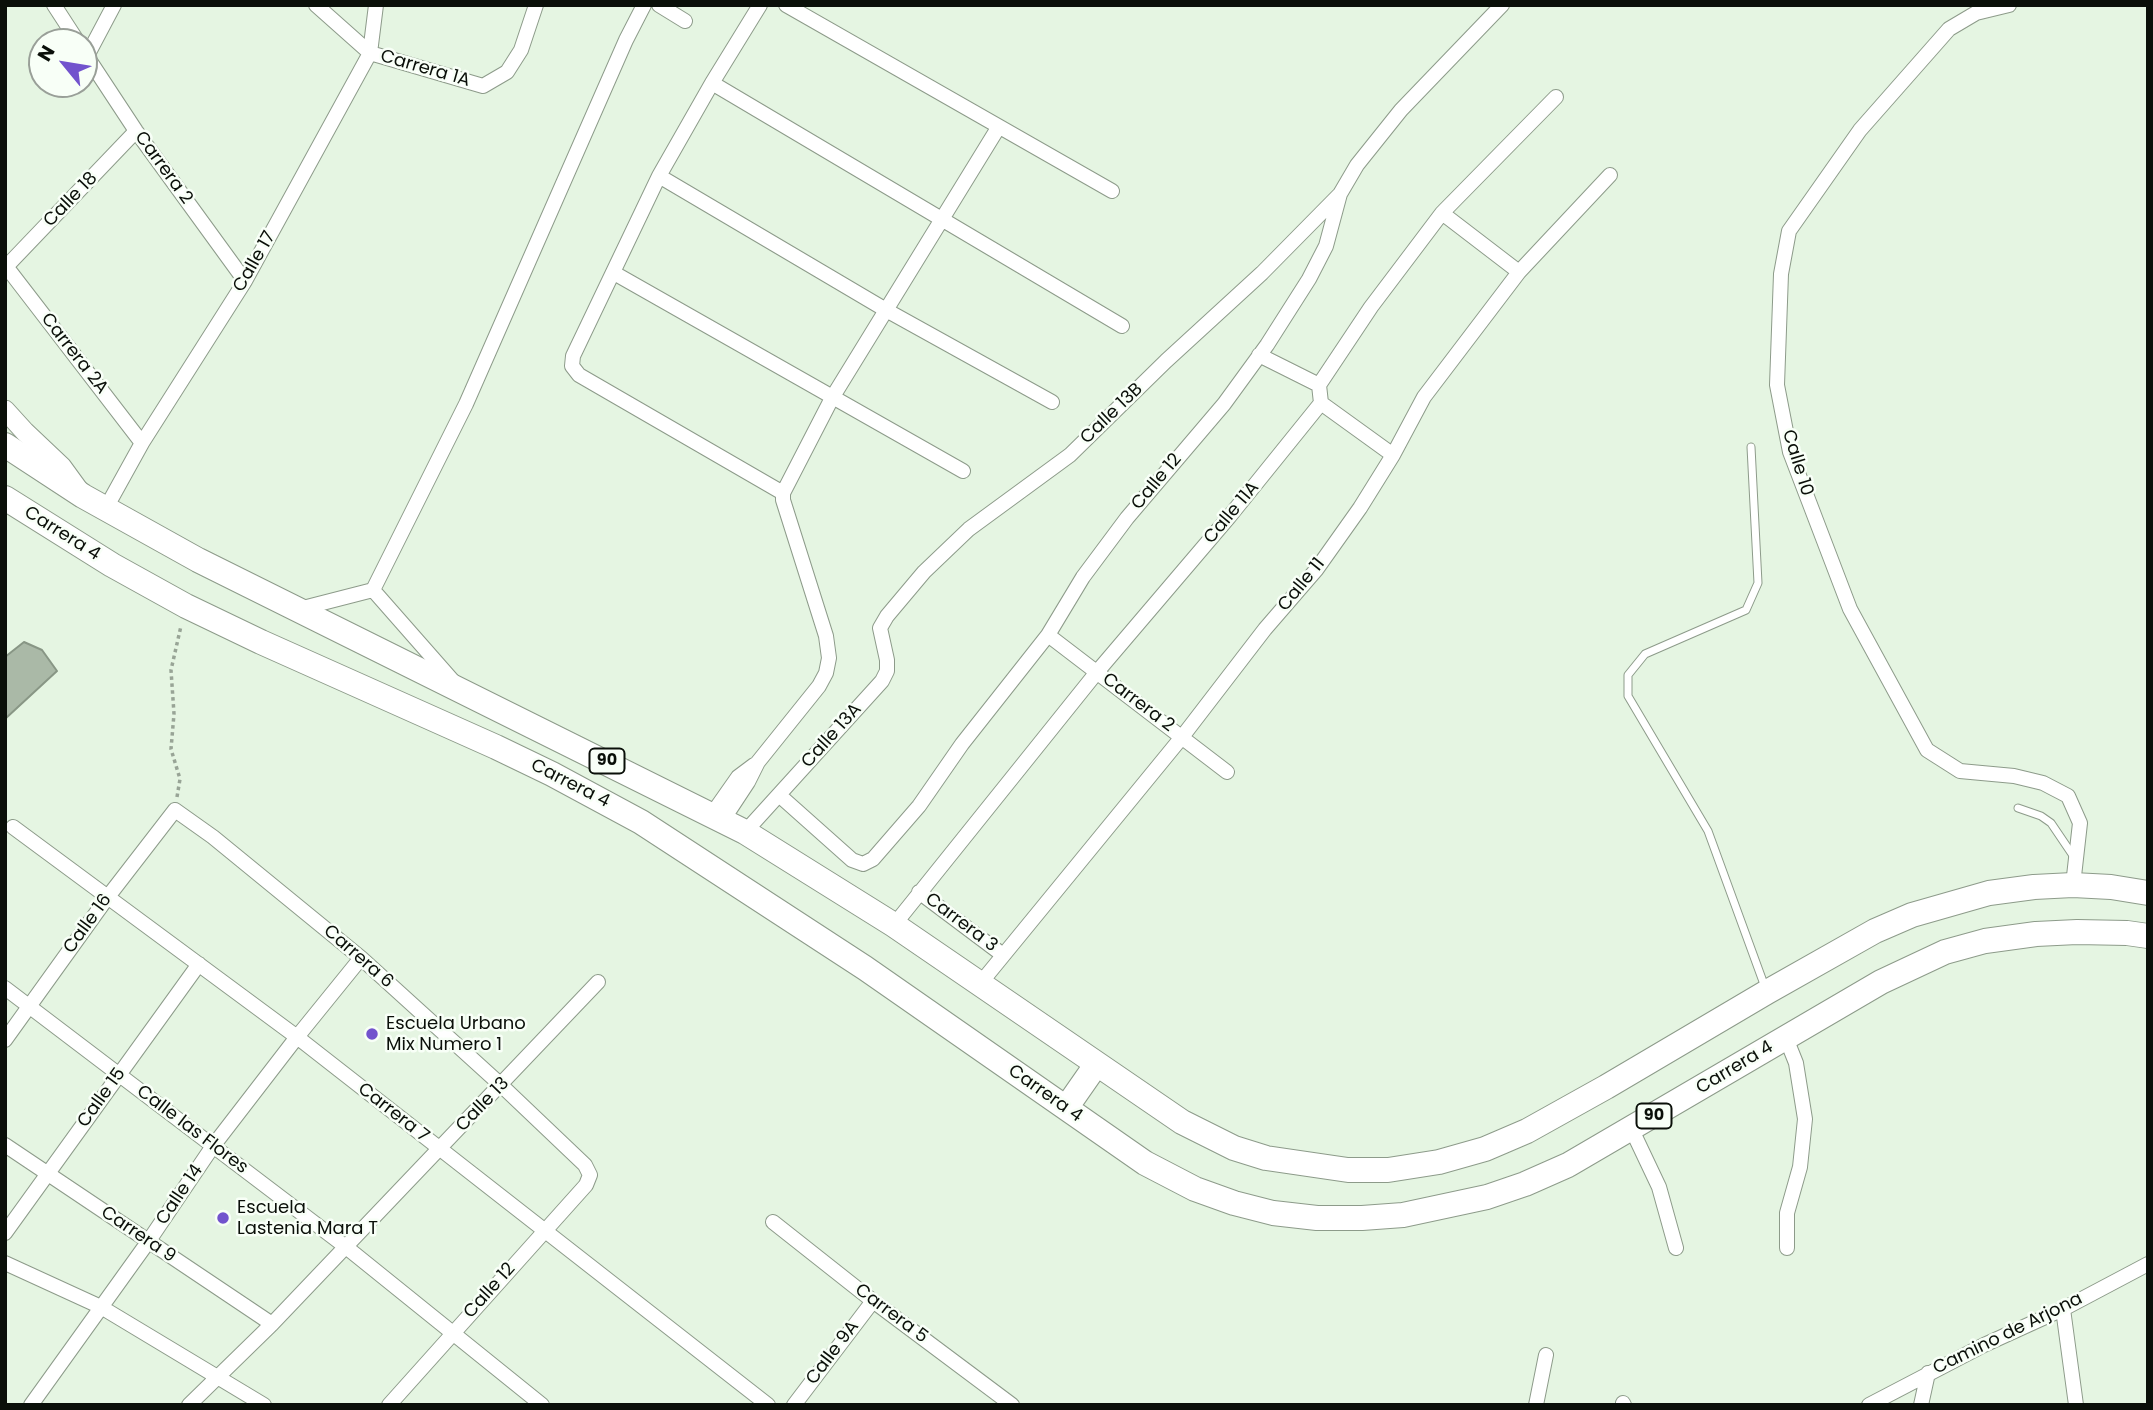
<!DOCTYPE html>
<style>
body{margin:0}
#map{position:relative;width:2153px;height:1410px;overflow:hidden;background:#e5f5e2;font-family:Poppins,sans-serif}
canvas{display:block}
.frame{position:absolute;inset:0;border:7px solid #0a0f09;pointer-events:none}
.north{position:absolute;left:28px;top:28px;width:70px;height:70px;box-sizing:border-box;background:#f8fff7;border:2px solid #999f98;border-radius:50%;rotate:300deg;font-size:19px;font-weight:700;line-height:28px;text-align:center;color:#0a0f09}
.north::after{content:'';display:block;margin:auto;width:24px;height:32px;background:#7253cd;clip-path:polygon(50% 0,100% 100%,50% 72%,0 100%)}
</style>
<div id="map">
<canvas width="2153" height="1410"></canvas>
<div class="frame"></div>
<div class="north">N</div>
</div>
<script>
const g = document.querySelector('canvas').getContext('2d');
g.lineJoin = 'round';
function fill(path, color) { g.fillStyle = color; g.fill(path, 'evenodd'); }
const poly = rows => new Path2D(rows.map(r => 'M' + r).join(''));
function stroke(path, color, width, dash) { g.strokeStyle = color; g.lineWidth = width; g.lineCap = dash ? 'butt' : 'round'; g.setLineDash(dash || []); g.stroke(path); }
function drawText(font, color, halo, rows, align = 'center') {
  g.font = font + ' Poppins,sans-serif'; g.lineWidth = 5; g.setLineDash([]); g.textBaseline = 'middle'; g.strokeStyle = halo; g.fillStyle = color; for (const [text, x, y, turn = 0] of rows) {
    g.save(); g.translate(x, y); g.rotate((+turn || 0) * Math.PI / 180); g.textAlign = isNaN(turn) ? turn : align; if (halo) g.strokeText(text, 0, 0); g.fillText(text, 0, 0); g.restore();
  }
}
const building = poly([
 [24,642,42,650,57,671,5,719,5,657,24,642]
]);
const path = poly([
 [177,797,180,779,171,749,174,714,171,670,181,626]
]);
const service = poly([
 [1751,447,1758,583,1746,610,1645,654,1628,675,1628,696,1708,831,1765,987],
 [2018,808,2041,816,2051,823,2074,857]
]);
const minor = poly([
 [54,5,78,42],
 [316,5,370,53,483,86,507,72,521,50,536,5],
 [659,5,685,21],
 [760,5,712,83,659,176,573,356,572,366,579,375,783,493],
 [786,5,1112,191],
 [2009,5,1976,13,1949,29,1860,130,1789,231,1781,274,1777,385,1790,452,1850,609,1927,750,1960,771,2014,776,2043,783,2068,796,2080,823,2073,885],
 [84,52,136,131,245,281],
 [87,56,114,5],
 [712,83,1122,326],
 [659,176,886,310,1052,402],
 [1442,213,1519,272],
 [5,265,142,443],
 [5,268,136,131],
 [614,273,963,471],
 [1259,355,1319,385],
 [1321,403,1393,455],
 [106,508,142,443,245,281,370,53,376,5],
 [373,590,453,681],
 [299,609,373,590,466,404,626,40,644,5],
 [1048,635,1227,772],
 [779,795,852,860,863,864,873,859,919,806,962,744,1048,635,1083,577,1127,518,1224,404,1267,345,1309,279,1326,246,1340,194,1357,165,1401,110,1502,5],
 [712,814,738,777,754,765],
 [723,820,748,782,758,762,819,686,826,673,829,658,826,636,783,500,783,493,832,398,998,128],
 [13,827,297,1037,768,1405],
 [745,832,882,681,887,671,887,660,880,628,887,616,924,572,969,529,1070,455,1166,361,1262,273,1339,195],
 [919,892,1003,955],
 [894,925,1097,672,1229,517,1321,403,1319,385,1371,307,1442,213,1556,97],
 [979,985,1182,737,1265,629,1316,570,1360,508,1393,455,1424,397,1519,272,1610,175],
 [5,988,346,1247,542,1405],
 [1786,1038,1796,1063,1805,1119,1800,1167,1787,1213,1787,1248],
 [5,1040,107,898,175,810,213,837,361,958,502,1086,585,1165,590,1175,586,1185,389,1405],
 [1632,1130,1659,1187,1676,1248],
 [5,1145,272,1324],
 [773,1222,873,1301,1012,1405],
 [5,1233,199,964],
 [5,1263,101,1307,264,1405],
 [2063,1309,2076,1405],
 [1623,1403,1624,1405],
 [31,1405,148,1242,213,1146,297,1037,361,958],
 [189,1405,272,1324,598,982],
 [794,1405,873,1301],
 [1536,1405,1546,1355],
 [1869,1405,1984,1345,2063,1309,2148,1264],
 [1921,1405,1928,1373]
]);
const tertiary = poly([
 [5,410,25,432,62,467,78,489]
]);
const trunk = poly([
 [5,445,83,496,198,560,745,832,894,925,1182,1122,1234,1148,1266,1158,1348,1170,1388,1170,1439,1162,1485,1149,1527,1131,1606,1087,1767,992,1875,931,1912,915,1989,893,2034,887,2073,885,2111,887,2148,893],
 [5,498,112,565,186,606,261,642,496,747,552,774,641,822,865,968,1145,1163,1195,1189,1234,1203,1273,1213,1317,1218,1362,1218,1403,1215,1487,1197,1525,1184,1568,1165,1881,982,1945,952,1985,941,2036,934,2077,932,2127,933,2148,936],
 [1066,1108,1096,1065]
]);
const markers = [
 [372,1034,7,"#7253cd"],
 [223,1218,7,"#7253cd"]
];
const shields = [
 [607,761,35],
 [1654,1116,35]
];
const shieldNames = [
 ["90",607,761],
 ["90",1654,1116]
];
const streetNames = [
 ["Carrera 1A",425,69,16],
 ["Carrera 2",163,168,54],
 ["Calle 18",71,200,-46],
 ["Calle 17",255,262,-60],
 ["Carrera 2A",74,354,52],
 ["Calle 13B",1112,414,-44],
 ["Calle 10",1797,463,73],
 ["Calle 12",1157,482,-50],
 ["Calle 11A",1232,513,-50],
 ["Carrera 4",62,534,32],
 ["Calle 11",1302,585,-51],
 ["Carrera 2",1138,703,37],
 ["Calle 13A",832,736,-48],
 ["Carrera 4",570,784,27],
 ["Carrera 3",961,923,37],
 ["Calle 16",88,924,-54],
 ["Carrera 6",358,957,41],
 ["Carrera 4",1735,1068,-31],
 ["Carrera 4",1045,1094,35],
 ["Calle 15",102,1098,-54],
 ["Calle 13",483,1105,-46],
 ["Carrera 7",393,1113,38],
 ["Calle las Flores",192,1130,37],
 ["Calle 14",180,1195,-56],
 ["Carrera 9",138,1235,34],
 ["Calle 12",490,1291,-48],
 ["Carrera 5",891,1314,37],
 ["Camino de Arjona",2008,1334,-26],
 ["Calle 9A",833,1353,-53]
];
const poiNames = [
 ["Escuela Urbano",386,1024],
 ["Mix Numero 1",386,1045],
 ["Escuela",237,1208],
 ["Lastenia Mara T",237,1229]
];
fill(building, '#aab9a7');
stroke(building, '#889685', 2);
stroke(service, '#8d9b8a', 9);
stroke(minor, '#8d9b8a', 16);
stroke(tertiary, '#8d9b8a', 21);
stroke(trunk, '#8d9b8a', 26);
stroke(path, '#98a496', 3.5, [3.5, 3.5]);
stroke(service, '#fff', 7);
stroke(minor, '#fff', 14);
stroke(tertiary, '#fff', 19);
stroke(trunk, '#fff', 24);
for (const [x, y, r, color] of markers) { const dot = new Path2D(); dot.arc(x, y, r, 0, 2 * Math.PI); g.fillStyle = color; g.fill(dot); stroke(dot, '#f8fff7', 2.5); }
for (const [x, y, w] of shields) { const box = new Path2D(); box.roundRect(x - w / 2, y - 12.5, w, 25, 5); g.fillStyle = '#f8fff7'; g.fill(box); stroke(box, '#0a0f09', 2); }
drawText('bold 16px', '#0a0f09', null, shieldNames);
drawText('18px', '#0a0f09', '#f8fff7', streetNames);
drawText('18px', '#0a0f09', '#f8fff7', poiNames, 'left');
</script>
